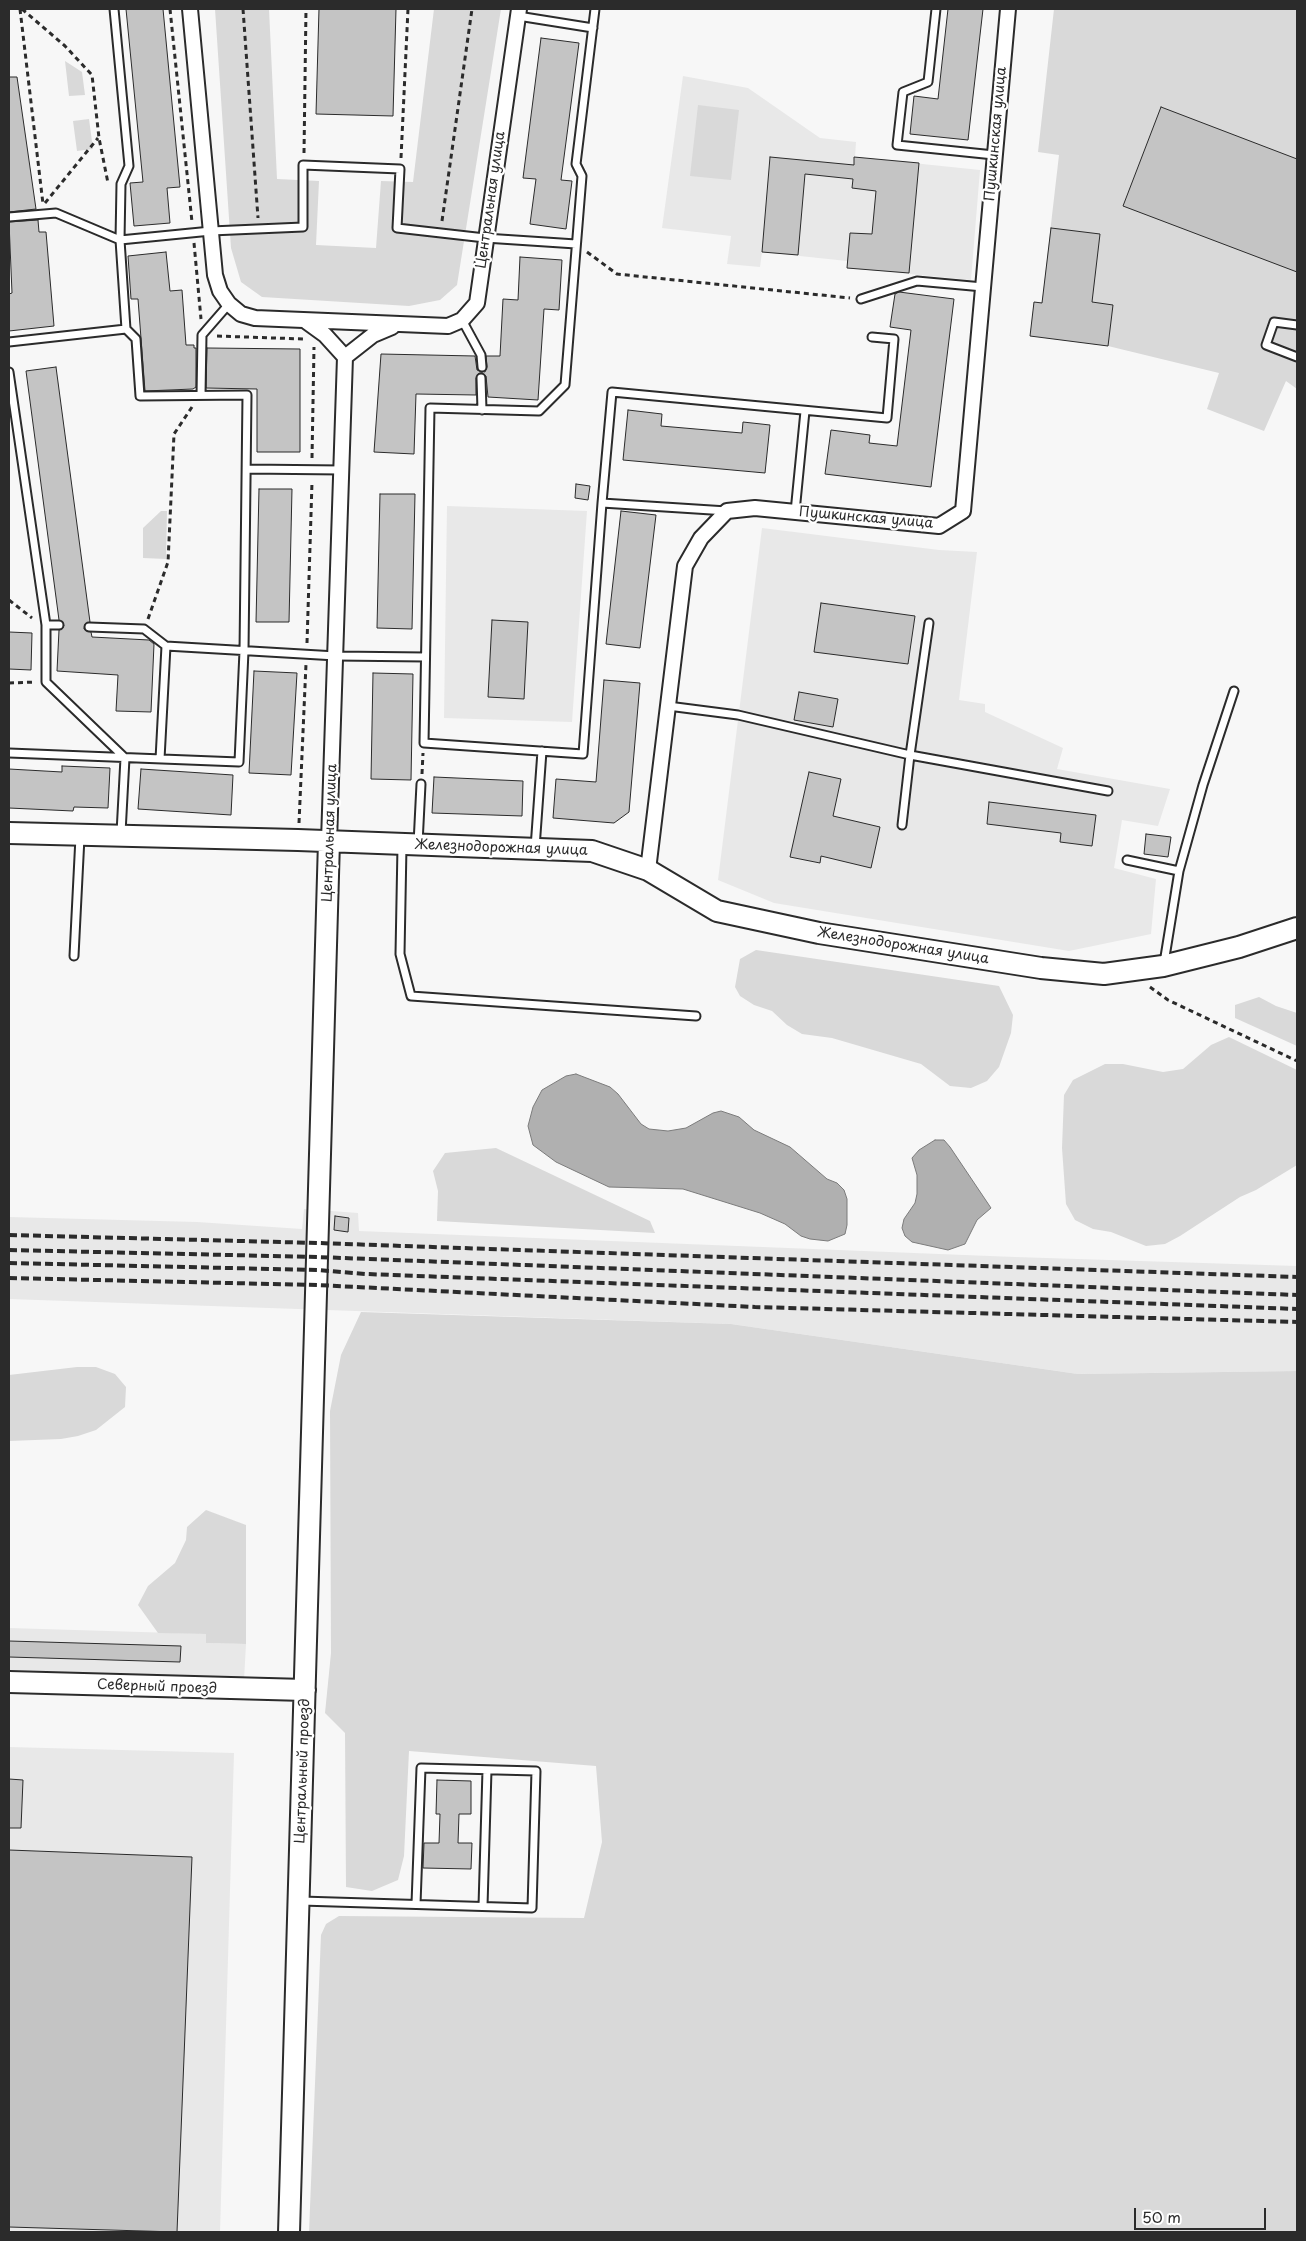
<!DOCTYPE html>
<meta charset="utf-8">
<style>
body{margin:0}
#map{position:relative;width:1306px;height:2241px;overflow:hidden;background:#f7f7f7;font-family:"Playpen Sans",sans-serif}
canvas{display:block}
.frame{position:absolute;inset:0;border:10px solid #2b2b2b;pointer-events:none}
.scale{position:absolute;left:1134px;top:2208px;width:132px;height:22px;box-sizing:border-box;border:2px solid #2b2b2b;border-top:0;padding-left:6px;font-size:15px;line-height:18px;white-space:nowrap;color:#2b2b2b;-webkit-text-stroke:4px #fff;paint-order:stroke}
</style>
<div id="map">
<canvas width="1306" height="2241"></canvas>
<div class="frame"></div>
<div class="scale">50 m</div>
</div>
<script>
const g = document.querySelector('canvas').getContext('2d');
g.lineJoin = 'round';
function fill(path, color) { g.fillStyle = color; g.fill(path, 'evenodd'); }
const poly = rows => new Path2D(rows.map(r => 'M' + r).join(''));
function stroke(path, color, width, dash) { g.strokeStyle = color; g.lineWidth = width; g.lineCap = dash ? 'butt' : 'round'; g.setLineDash(dash || []); g.stroke(path); }
function drawText(font, color, halo, rows, align = 'center') {
  g.font = font + ' "Playpen Sans",sans-serif'; g.lineWidth = 4.5; g.setLineDash([]); g.textBaseline = 'middle'; g.strokeStyle = halo; g.fillStyle = color; for (const [text, x, y, turn = 0] of rows) {
    g.save(); g.translate(x, y); g.rotate((+turn || 0) * Math.PI / 180); g.textAlign = isNaN(turn) ? turn : align; if (halo) g.strokeText(text, 0, 0); g.fillText(text, 0, 0); g.restore();
  }
}
const built = poly([
 [683,76,748,88,820,138,856,142,855,157,980,170,971,280,847,268,847,261,762,252,760,267,727,264,731,236,662,228],
 [447,506,587,511,572,722,444,718],
 [762,528,939,550,977,552,959,700,985,704,985,712,1063,748,1057,769,1170,789,1158,826,1122,820,1114,868,1156,879,1151,934,1069,951,774,903,718,880],
 [304,1209,358,1213,359,1231,1015,1257,1297,1266,1297,1371,1078,1374,731,1324,9,1299,9,1217,197,1222,302,1229],
 [9,1628,207,1634,207,1643,246,1644,244,1680,9,1673],
 [9,1747,234,1753,220,2232,9,2232]
]);
const green = poly([
 [215,9,269,9,277,179,319,181,316,245,376,248,381,181,413,182,434,9,501,9,457,285,440,300,409,306,262,297,241,282,231,248],
 [1054,9,1297,9,1297,389,1286,381,1264,431,1207,409,1219,373,1108,346,1030,336,1034,302,1042,302,1059,155,1038,152],
 [65,61,82,72,85,95,69,96],
 [698,105,739,110,731,180,690,176],
 [89,119,93,149,77,151,73,121],
 [161,511,167,511,166,559,143,558,143,528],
 [756,950,999,986,1013,1015,1011,1033,999,1067,987,1081,971,1088,950,1086,921,1064,832,1038,802,1034,787,1025,772,1011,754,1005,740,996,735,987,740,959],
 [1259,997,1276,1006,1297,1013,1297,1046,1235,1018,1235,1005],
 [1229,1037,1297,1070,1297,1165,1256,1190,1240,1197,1180,1236,1165,1244,1146,1246,1111,1232,1093,1229,1075,1220,1066,1204,1062,1148,1064,1095,1073,1080,1105,1064,1123,1064,1163,1072,1183,1069,1211,1045],
 [496,1148,650,1221,655,1233,437,1221,438,1191,433,1171,445,1153],
 [361,1312,731,1324,1078,1374,1297,1371,1297,2232,309,2232,321,1935,326,1924,339,1916,584,1918,602,1842,596,1766,409,1751,404,1856,398,1880,372,1891,346,1887,345,1733,325,1713,331,1653,330,1411,341,1355],
 [77,1367,96,1367,115,1374,126,1387,125,1407,96,1430,78,1436,61,1439,9,1441,9,1375],
 [206,1510,246,1525,246,1644,206,1643,206,1634,158,1633,138,1605,148,1586,175,1563,186,1540,187,1527]
]);
const water = poly([
 [576,1074,610,1087,618,1094,641,1124,649,1129,668,1131,686,1128,713,1113,721,1111,739,1117,754,1130,790,1147,827,1179,837,1183,844,1190,847,1199,847,1225,845,1234,828,1241,810,1239,801,1236,785,1224,760,1213,683,1189,609,1187,556,1162,533,1145,528,1126,533,1107,542,1090,566,1076,576,1074],
 [935,1140,944,1140,950,1147,991,1208,977,1220,965,1244,948,1250,912,1242,905,1236,902,1228,904,1219,915,1203,917,1194,917,1175,912,1158,919,1150,935,1140]
]);
const building = poly([
 [126,9,163,9,180,187,167,188,170,223,134,226,130,183,143,182,126,9],
 [319,9,396,9,393,116,316,114,319,9],
 [948,9,983,9,968,140,910,134,914,96,938,99,948,9],
 [541,38,579,43,561,180,572,181,566,229,530,224,536,179,523,178,541,38],
 [9,77,17,77,36,209,9,212,9,77],
 [1161,107,1297,159,1297,272,1123,206,1161,107],
 [770,157,854,165,854,157,919,163,909,273,847,268,850,233,872,234,876,191,852,188,853,179,805,174,798,255,762,252,770,157],
 [38,220,39,232,46,232,54,326,9,331,9,294,12,293,9,222,38,220],
 [1051,228,1100,234,1092,302,1113,305,1108,346,1030,336,1034,302,1042,303,1051,228],
 [166,252,170,291,182,290,186,345,194,345,194,348,196,348,196,387,193,389,145,391,138,299,131,299,128,256,166,252],
 [520,257,562,260,559,310,544,309,538,400,488,397,486,376,479,373,476,378,476,395,416,394,414,454,374,452,381,354,475,356,477,370,485,372,487,367,486,356,500,356,503,299,518,300,520,257],
 [899,292,954,299,931,487,825,474,831,430,870,435,869,443,897,446,911,330,890,327,895,294,899,292],
 [207,348,300,349,300,452,257,452,257,389,206,388,207,348],
 [56,367,90,622,85,624,84,629,91,632,92,637,149,640,154,644,151,712,116,711,118,675,57,671,59,630,63,628,64,625,59,620,26,371,56,367],
 [628,410,662,414,661,426,742,433,743,422,770,425,765,473,623,460,628,410],
 [576,484,590,486,588,500,575,498,576,484],
 [259,489,292,489,289,622,256,622,259,489],
 [380,494,415,494,412,629,377,628,380,494],
 [621,511,656,515,640,648,606,644,621,511],
 [821,603,915,616,908,664,814,652,821,603],
 [492,620,528,622,524,699,488,697,492,620],
 [9,632,32,633,31,670,9,669,9,632],
 [254,671,297,673,291,775,249,773,254,671],
 [373,673,413,674,411,780,371,779,373,673],
 [604,680,640,683,629,812,614,823,553,818,556,779,596,782,604,680],
 [799,692,838,699,833,727,794,720,799,692],
 [62,766,110,768,108,808,74,807,73,811,9,808,9,769,62,772,62,766],
 [141,769,233,775,231,815,138,809,141,769],
 [809,772,841,779,833,816,880,827,871,868,821,856,820,863,790,857,809,772],
 [434,777,523,781,522,816,432,813,434,777],
 [989,802,1096,815,1092,846,1060,842,1061,833,987,824,989,802],
 [1146,834,1171,837,1168,857,1144,854,1146,834],
 [335,1216,349,1218,348,1232,334,1230,335,1216],
 [9,1641,181,1646,180,1662,9,1657,9,1641],
 [9,1779,23,1780,21,1828,9,1828,9,1779],
 [437,1780,471,1781,471,1814,459,1814,458,1843,472,1843,471,1869,423,1868,424,1843,439,1843,440,1814,436,1814,437,1780],
 [9,1850,192,1857,177,2232,9,2227,9,1850]
]);
const path = poly([
 [20,9,43,204],
 [22,9,65,46,92,75,99,138,108,183],
 [170,9,192,222],
 [243,9,258,218],
 [304,153,306,9],
 [401,158,408,9],
 [45,203,98,138],
 [442,221,472,9],
 [194,243,201,319],
 [587,252,617,274,850,298],
 [217,336,303,339],
 [312,458,314,347],
 [9,600,32,618],
 [148,619,168,562,174,434,192,407],
 [307,643,312,482],
 [9,683,36,682],
 [422,774,423,753],
 [299,823,306,664],
 [1150,987,1168,1000,1297,1061]
]);
const lane = poly([
 [595,9,576,164,582,176,565,385,539,411,430,408,424,743,583,754,602,503,727,511],
 [936,9,928,82,903,92,897,145,994,155],
 [518,16,593,28],
 [9,217,56,213,120,240,211,231,303,227,303,165,400,169,397,228,485,238,576,244],
 [861,299,917,281,983,287],
 [462,320,481,355,482,367],
 [1297,325,1274,322,1266,345,1297,357],
 [9,342,126,329,120,240,121,184,129,166,114,9],
 [9,372,46,625,46,682,125,758,121,833],
 [481,378,482,410],
 [201,395,202,335,229,304],
 [247,469,342,470],
 [602,503,612,392,887,418,894,339,872,337],
 [795,512,805,411],
 [46,625,59,625],
 [89,627,144,629,166,646,336,656,425,657],
 [668,706,738,715,910,755,1108,791],
 [9,753,239,762,244,651,247,395,140,396,136,339,126,329],
 [160,759,166,646],
 [902,825,910,755,929,623],
 [418,844,421,784],
 [402,846,400,954,411,996,696,1016],
 [535,848,542,751],
 [1127,860,1179,871],
 [74,956,80,837],
 [1164,963,1179,871,1203,785,1234,691],
 [301,1901,532,1908,536,1771,421,1768,416,1904],
 [483,1906,487,1770]
]);
const street = poly([
 [190,9,215,275,220,291,229,304,241,314,255,318,448,326,462,320,477,303,519,9],
 [307,322,325,335,345,357,329,841],
 [345,357,373,335,392,327],
 [648,870,685,566,701,538,727,511,755,508,939,526,963,511,1008,9]
]);
const secondary = poly([
 [9,833,298,840,592,851,648,870,717,911,819,933,1041,968,1104,974,1163,966,1239,947,1297,928],
 [9,1682,305,1690],
 [289,2232,329,841]
]);
const rail = poly([
 [9,1235,318,1243,1297,1277],
 [9,1250,317,1257,1297,1295],
 [9,1263,317,1270,366,1274,1297,1309],
 [9,1278,317,1285,755,1307,1297,1322]
]);
const streetNames = [
 ["Пушкинская улица",996,134,-85],
 ["Центральная улица",491,200,-82],
 ["Пушкинская улица",866,518,5],
 ["Центральная улица",330,833,-88],
 ["Железнодорожная улица",501,848,2],
 ["Железнодорожная улица",903,946,9],
 ["Северный проезд",157,1687,2],
 ["Центральный проезд",303,1771,-88]
];
fill(built, '#e8e8e8');
fill(green, '#d9d9d9');
fill(water, '#b0b0b0');
stroke(water, '#7b7b7b', 1);
fill(building, '#c4c4c4');
stroke(building, '#2b2b2b', 1);
stroke(lane, '#2b2b2b', 11);
stroke(street, '#2b2b2b', 18);
stroke(secondary, '#2b2b2b', 24);
stroke(path, '#2b2b2b', 3, [5, 4]);
stroke(lane, '#fff', 7);
stroke(street, '#fff', 14);
stroke(secondary, '#fff', 20);
stroke(rail, '#2b2b2b', 4, [8, 4]);
drawText('14px', '#2b2b2b', '#fff', streetNames);
</script>
